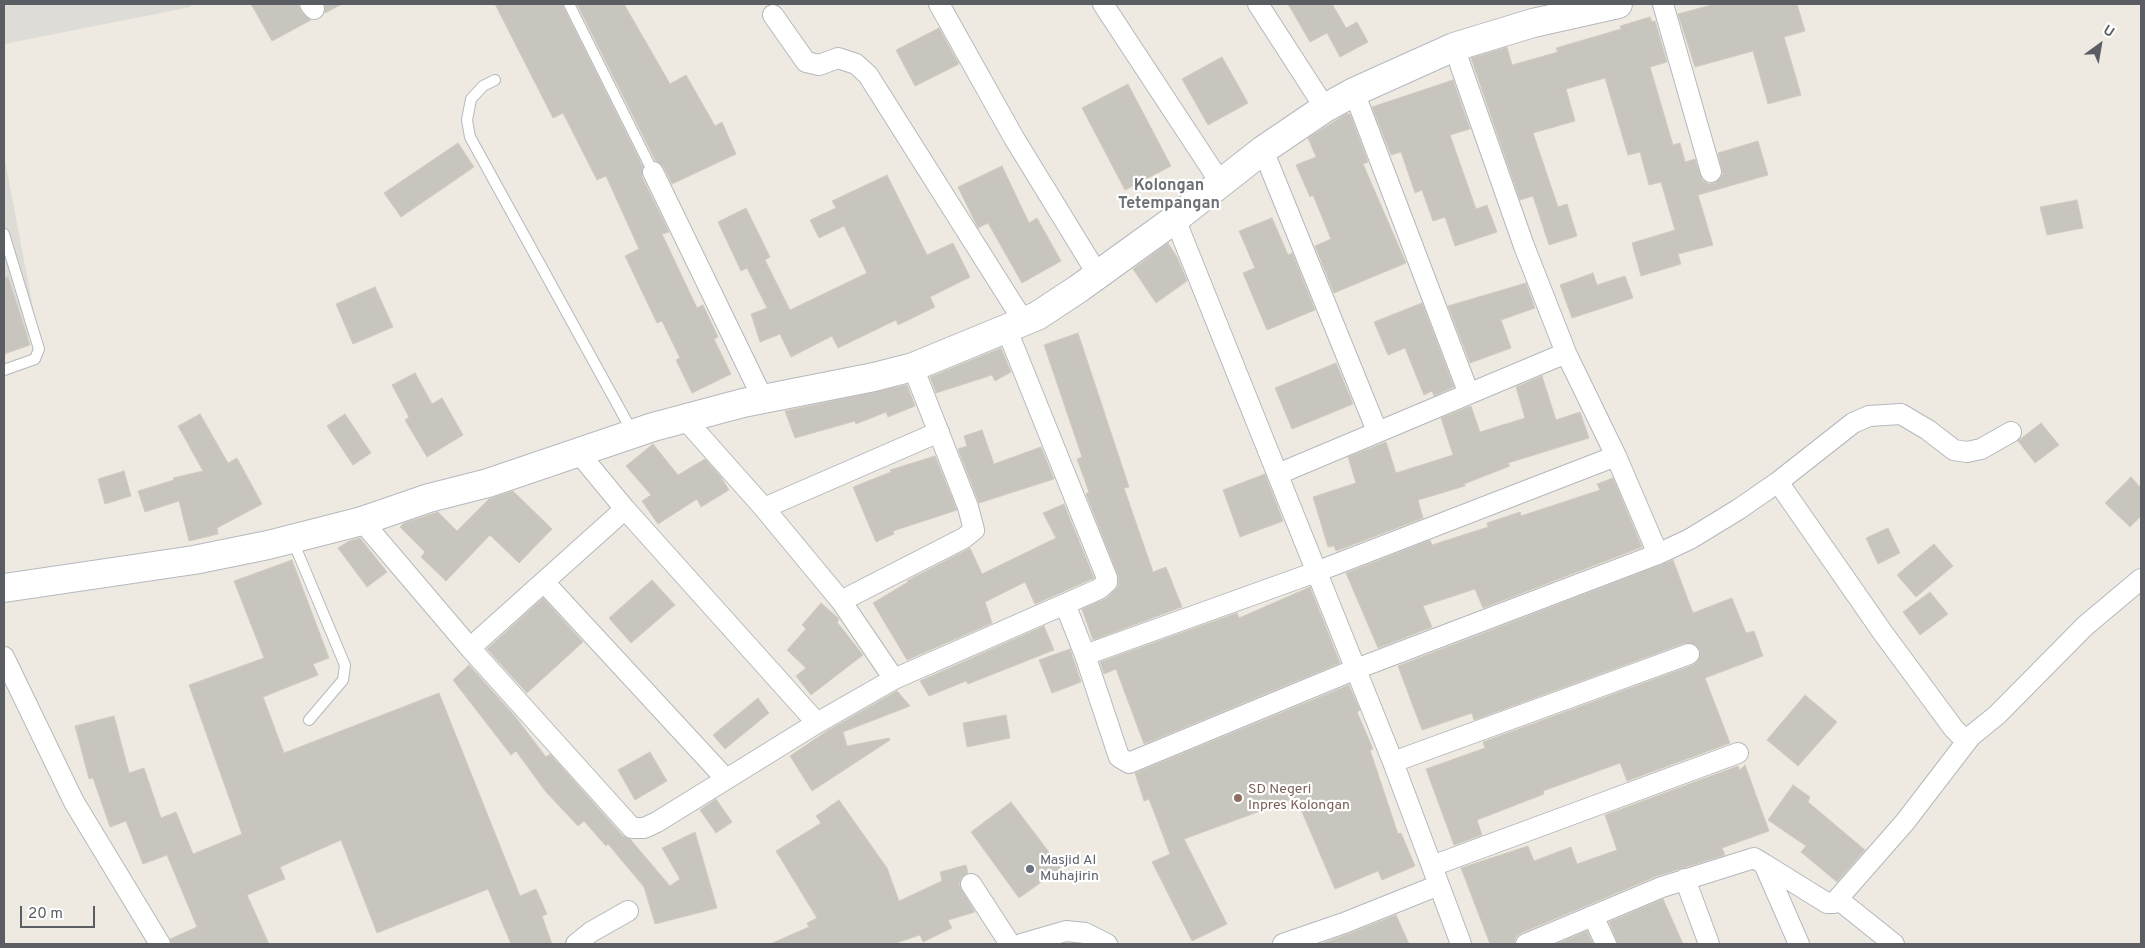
<!DOCTYPE html>
<style>
body{margin:0}
#map{position:relative;width:2145px;height:948px;overflow:hidden;background:#eeeae1;font-family:Overpass,sans-serif}
canvas{display:block}
.frame{position:absolute;inset:0;border:5px solid #5a5e63;pointer-events:none}
.north{position:absolute;left:2075px;top:20px;width:50px;height:50px;-webkit-text-stroke:4px #fff;paint-order:stroke;rotate:32deg;font-size:14px;font-weight:700;line-height:20px;text-align:center;color:#5a5e63}
.north::after{content:'';display:block;margin:auto;width:18px;height:22px;background:#5a5e63;clip-path:polygon(50% 0,100% 100%,50% 72%,0 100%)}
.scale{position:absolute;left:20px;top:906px;width:75px;height:22px;box-sizing:border-box;border:2px solid #5a5e63;border-top:0;padding-left:6px;font-size:15px;line-height:18px;white-space:nowrap;color:#5a5e63;-webkit-text-stroke:4px #fff;paint-order:stroke}
</style>
<div id="map">
<canvas width="2145" height="948"></canvas>
<div class="frame"></div>
<div class="north">U</div>
<div class="scale">20 m</div>
</div>
<script>
const g = document.querySelector('canvas').getContext('2d');
g.lineJoin = 'round';
function fill(path, color) { g.fillStyle = color; g.fill(path, 'evenodd'); }
const poly = rows => new Path2D(rows.map(r => 'M' + r).join(''));
function stroke(path, color, width, dash) { g.strokeStyle = color; g.lineWidth = width; g.lineCap = dash ? 'butt' : 'round'; g.setLineDash(dash || []); g.stroke(path); }
function drawText(font, color, halo, rows, align = 'center') {
  g.font = font + ' Overpass,sans-serif'; g.lineWidth = 4.5; g.setLineDash([]); g.textBaseline = 'middle'; g.strokeStyle = halo; g.fillStyle = color; for (const [text, x, y, turn = 0] of rows) {
    g.save(); g.translate(x, y); g.rotate((+turn || 0) * Math.PI / 180); g.textAlign = isNaN(turn) ? turn : align; if (halo) g.strokeText(text, 0, 0); g.fillText(text, 0, 0); g.restore();
  }
}
const industrial = poly([
 [4,4,191,4,191,7,4,44],
 [4,155,38,334,4,345]
]);
const building = poly([
 [251,4,298,4,301,11,311,20,272,41,251,4],
 [324,4,342,4,325,13,324,4],
 [495,4,562,4,643,167,642,177,669,232,662,234,697,308,703,305,718,337,714,339,731,374,692,393,676,360,680,358,662,321,657,323,625,256,639,249,606,176,597,180,563,113,553,118,495,4],
 [577,4,624,4,670,84,686,75,715,126,722,122,736,154,672,184,663,166,655,160,577,4],
 [1288,4,1332,4,1346,28,1357,22,1368,42,1340,57,1327,33,1310,42,1288,4],
 [1715,4,1797,4,1805,31,1784,37,1801,95,1768,104,1753,51,1695,67,1678,14,1715,4],
 [1650,17,1652,22,1655,21,1667,62,1650,67,1673,145,1680,143,1685,162,1695,159,1702,180,1709,184,1715,183,1723,174,1718,153,1758,141,1768,175,1698,195,1713,245,1678,254,1681,264,1641,276,1632,243,1675,230,1661,182,1649,185,1640,152,1628,155,1605,78,1566,89,1575,121,1533,133,1558,207,1567,204,1577,236,1549,245,1533,196,1520,200,1471,58,1507,47,1512,65,1558,52,1556,48,1621,29,1620,26,1650,17],
 [939,28,959,64,915,86,896,50,939,28],
 [1222,57,1248,103,1208,125,1182,79,1222,57],
 [1453,80,1470,129,1450,135,1476,209,1487,205,1497,232,1455,246,1445,217,1433,221,1422,190,1415,193,1401,152,1391,155,1372,107,1453,80],
 [1128,84,1171,166,1125,190,1082,108,1128,84],
 [1346,114,1350,114,1368,162,1363,164,1406,263,1334,293,1315,246,1331,239,1313,195,1310,197,1296,165,1316,157,1308,138,1346,114],
 [458,143,474,167,401,217,384,193,458,143],
 [1002,166,1029,223,1037,218,1061,261,1022,283,988,223,978,228,958,187,1002,166],
 [887,175,927,255,953,243,970,277,930,297,935,307,898,325,896,320,838,348,832,336,791,357,780,334,760,342,751,314,767,308,747,268,741,271,718,222,746,208,770,257,765,260,790,310,867,273,844,226,819,238,810,220,836,208,832,201,887,175],
 [2077,200,2083,228,2047,235,2040,207,2077,200],
 [1272,218,1288,255,1292,253,1293,255,1315,310,1267,330,1243,273,1255,268,1239,231,1272,218],
 [1168,243,1177,257,1187,281,1156,303,1133,269,1168,243],
 [1593,273,1597,285,1625,276,1633,298,1572,318,1560,285,1593,273],
 [8,277,30,345,4,354,4,278,8,277],
 [1526,283,1535,308,1501,320,1511,348,1470,363,1448,306,1526,283],
 [375,287,393,327,353,344,336,304,375,287],
 [1422,303,1454,387,1434,396,1432,391,1424,395,1405,348,1388,355,1374,322,1422,303],
 [1078,333,1129,487,1124,488,1153,572,1166,567,1182,607,1093,640,1082,609,1107,598,1118,587,1119,578,1086,494,1089,492,1077,459,1082,457,1044,345,1078,333],
 [1001,348,1011,372,995,381,992,375,936,393,930,377,1001,348],
 [1336,363,1353,404,1292,429,1275,388,1336,363],
 [415,373,432,404,442,398,463,435,427,457,405,420,409,417,392,385,415,373],
 [1542,376,1556,420,1580,412,1589,438,1508,463,1510,466,1464,484,1465,486,1418,500,1423,518,1336,551,1334,546,1328,547,1313,497,1356,483,1348,457,1386,442,1396,473,1453,455,1441,418,1471,406,1480,432,1525,418,1516,387,1542,376],
 [907,385,915,406,888,417,886,412,856,424,855,421,795,438,785,411,907,385],
 [200,414,228,463,237,458,262,504,217,528,218,534,189,541,179,501,145,512,138,491,174,480,173,478,203,471,178,426,200,414],
 [345,414,371,453,353,465,327,426,345,414],
 [2041,423,2059,445,2035,463,2018,441,2041,423],
 [982,430,994,464,1041,447,1054,479,979,503,958,449,967,446,964,436,982,430],
 [653,444,678,475,705,459,721,477,729,490,701,507,697,499,658,524,642,501,651,495,626,466,653,444],
 [935,456,957,510,893,531,894,534,876,542,853,487,891,472,890,470,935,456],
 [124,471,131,496,105,504,98,479,124,471],
 [1265,474,1283,521,1240,537,1223,490,1265,474],
 [2131,477,2141,488,2141,516,2130,527,2105,503,2131,477],
 [1613,478,1642,547,1483,608,1475,589,1423,606,1432,627,1378,648,1346,573,1430,540,1432,545,1488,527,1487,523,1520,512,1521,516,1600,490,1597,484,1613,478],
 [513,491,552,529,519,563,490,535,446,581,421,557,425,552,400,527,404,523,438,512,457,531,489,499,513,491],
 [1064,504,1094,578,1035,604,1025,582,985,602,992,623,907,660,873,603,908,582,907,581,970,548,982,574,1056,538,1043,513,1064,504],
 [1888,528,1900,553,1878,564,1866,538,1888,528],
 [360,538,387,572,367,587,338,548,349,541,360,538],
 [1934,544,1953,566,1916,597,1897,575,1934,544],
 [292,560,329,658,313,664,318,675,263,697,284,753,439,693,520,896,536,889,547,914,542,916,552,944,511,944,488,889,377,933,341,840,280,867,285,879,247,895,269,944,172,944,170,939,197,927,167,855,143,864,126,821,110,827,93,778,89,779,75,726,114,716,129,773,144,768,161,818,176,812,193,854,242,834,189,685,264,658,234,581,292,560],
 [1673,560,1693,613,1732,598,1746,633,1754,631,1763,656,1705,678,1730,743,1627,781,1620,763,1543,791,1544,794,1477,820,1482,835,1454,845,1426,769,1485,748,1483,742,1693,665,1698,661,1700,650,1696,645,1685,643,1474,720,1472,713,1422,730,1398,666,1673,560],
 [652,580,675,605,631,643,609,618,652,580],
 [1310,587,1340,663,1144,744,1116,669,1104,674,1100,662,1237,613,1239,618,1310,587],
 [1930,592,1948,614,1920,635,1903,612,1930,592],
 [543,598,583,642,527,693,487,649,543,598],
 [821,603,838,618,839,620,837,622,863,655,811,695,796,676,806,668,787,650,806,629,802,625,821,603],
 [1044,626,1054,650,968,684,966,681,929,696,920,681,1044,626],
 [1070,649,1081,682,1052,693,1039,660,1070,649],
 [469,665,514,715,546,757,550,754,623,836,630,839,670,886,680,879,662,848,695,832,717,908,655,924,644,887,608,844,606,846,584,821,578,826,546,792,516,751,511,755,453,680,469,665],
 [1349,685,1360,710,1357,712,1373,749,1370,750,1398,834,1401,833,1415,866,1382,880,1378,871,1335,889,1296,798,1184,839,1227,924,1192,941,1152,862,1170,854,1149,799,1144,801,1135,773,1349,685],
 [897,691,910,706,843,732,847,746,889,738,890,740,812,791,790,756,827,731,897,691],
 [1805,695,1837,722,1798,766,1767,740,1805,695],
 [758,698,769,713,725,749,713,735,758,698],
 [1006,715,1010,738,967,747,963,723,1006,715],
 [650,752,667,781,635,800,618,770,650,752],
 [1745,765,1769,831,1722,848,1725,855,1657,876,1521,933,1516,937,1514,944,1490,944,1461,868,1528,846,1534,861,1571,847,1577,864,1617,850,1605,815,1738,766,1740,770,1745,765],
 [1793,785,1810,797,1808,802,1865,850,1837,882,1801,852,1806,846,1768,820,1793,785],
 [716,799,732,822,716,833,700,810,716,799],
 [839,800,887,868,899,901,942,881,940,872,966,865,968,873,961,878,959,885,975,912,948,920,952,928,923,942,920,935,893,944,770,944,809,927,807,923,817,918,776,851,821,823,816,816,839,800],
 [1011,802,1061,868,1019,898,971,832,1011,802],
 [1663,899,1683,944,1618,944,1609,922,1663,899],
 [1396,915,1409,944,1320,944,1348,934,1396,915],
 [1587,931,1593,944,1556,944,1587,931]
]);
const lane = poly([
 [569,4,653,172],
 [495,80,483,86,471,99,467,120,470,137,633,433],
 [4,234,39,349,35,359,4,370],
 [292,539,345,665,343,680,309,720]
]);
const street = poly([
 [310,4,314,9],
 [939,4,1014,138,1098,275],
 [1103,4,1220,182],
 [1258,4,1325,108],
 [1663,4,1711,172],
 [773,15,806,62,819,65,838,58,856,64,868,75,1024,322],
 [1454,47,1524,246,1566,353,1616,456,1658,554],
 [1354,92,1469,394],
 [1263,150,1377,431],
 [653,172,763,399],
 [1175,219,1393,762,1439,885,1344,923,1283,944],
 [1007,330,1107,578,1107,582,1099,589,1065,604],
 [685,419,764,508,841,601,894,679],
 [578,452,625,509,470,648,632,828,644,828,657,822,817,723,894,679,1065,604,1085,655],
 [1616,456,1316,572,1085,655,1119,757,1129,763,1356,669,1658,554,1690,539,1739,509,1778,482,1853,423,1869,416,1901,414,1928,430,1954,450,1967,452,1981,449,2011,432],
 [1278,474,1566,353],
 [1778,482,1883,633,1954,729,1962,737,1971,736,1997,715,2085,626,2141,579],
 [764,508,939,432],
 [625,509,817,723],
 [362,521,470,648],
 [544,582,726,779],
 [841,601,964,538,974,530,968,507,913,367],
 [4,657,74,802,160,944],
 [1393,762,1689,654],
 [1764,864,1827,903,1834,903,1905,822,1971,736],
 [1432,866,1738,753],
 [1685,879,1709,944],
 [971,884,1010,944],
 [1439,885,1461,944],
 [1839,900,1894,944],
 [1593,916,1606,944],
 [576,944,591,932,628,911],
 [1021,944,1066,931,1085,933,1107,944],
 [1526,944,1662,887,1754,858,1764,864,1799,944]
]);
const secondary = poly([
 [4,588,194,560,268,545,362,521,429,498,488,483,653,427,743,403,874,377,913,367,1037,316,1078,289,1175,219,1263,150,1325,108,1354,92,1454,47,1533,23,1618,4]
]);
const markers = [
 [1238,798,5,"#8d6e63"],
 [1030,869,5,"#6b7280"]
];
const educationNames = [
 ["SD Negeri",1248,790],
 ["Inpres Kolongan",1248,806]
];
const worshipNames = [
 ["Masjid Al",1040,861],
 ["Muhajirin",1040,877]
];
const quarterNames = [
 ["Kolongan",1169,187],
 ["Tetempangan",1169,205]
];
fill(industrial, '#dedcd6');
fill(building, '#c8c5be');
stroke(building, '#d2cbbf', 1);
stroke(lane, '#b4b8bd', 12);
stroke(street, '#b4b8bd', 22);
stroke(secondary, '#b5b9bf', 30);
stroke(lane, '#fff', 10);
stroke(street, '#fff', 20);
stroke(secondary, '#fff', 28);
for (const [x, y, r, color] of markers) { const dot = new Path2D(); dot.arc(x, y, r, 0, 2 * Math.PI); g.fillStyle = color; g.fill(dot); stroke(dot, '#fff', 2); }
drawText('14px', '#785e54', '#fff', educationNames, 'left');
drawText('14px', '#5b616d', '#fff', worshipNames, 'left');
drawText('bold 16px', '#6b7175', '#fff', quarterNames);
</script>
